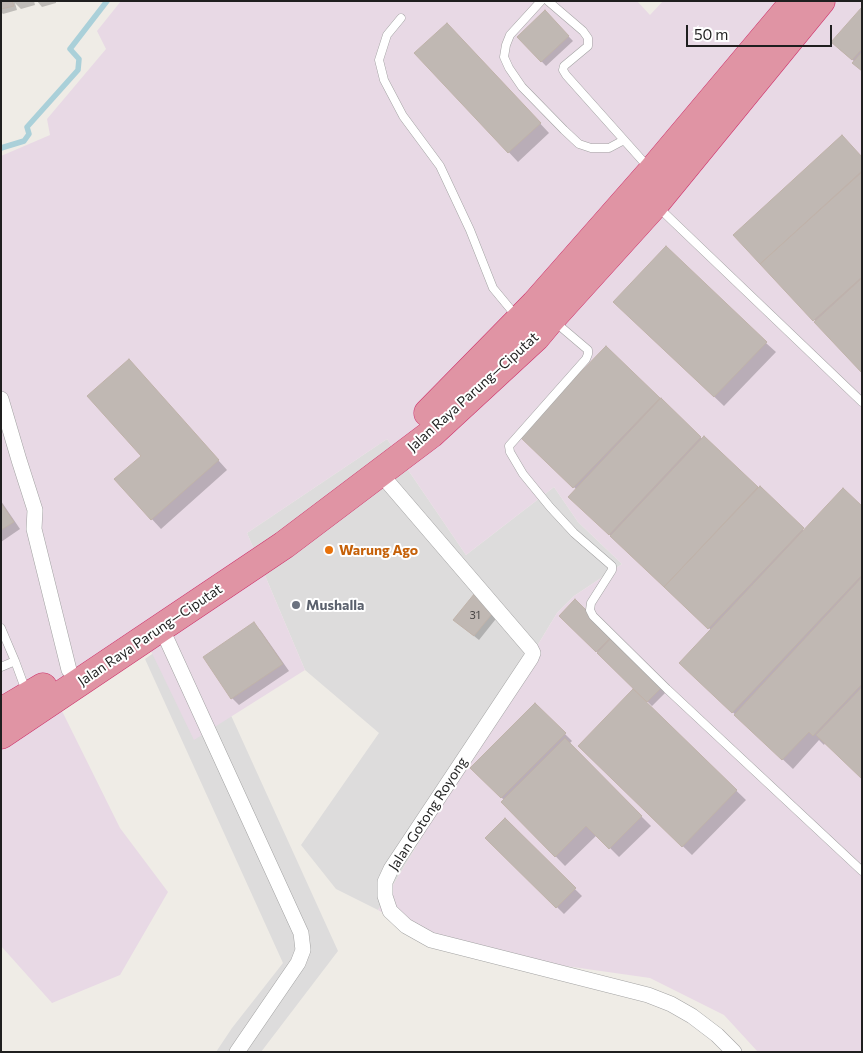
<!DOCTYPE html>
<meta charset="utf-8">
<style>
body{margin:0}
#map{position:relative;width:863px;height:1053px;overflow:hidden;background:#efece6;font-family:Commissioner,sans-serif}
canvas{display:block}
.frame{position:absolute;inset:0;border:2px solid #1f1f1f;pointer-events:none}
.scale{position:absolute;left:686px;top:25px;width:146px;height:22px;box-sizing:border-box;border:2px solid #1f1f1f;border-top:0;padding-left:6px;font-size:15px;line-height:18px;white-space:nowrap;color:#1f1f1f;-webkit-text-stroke:4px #fff;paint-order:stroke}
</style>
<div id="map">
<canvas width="863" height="1053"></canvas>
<div class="frame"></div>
<div class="scale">50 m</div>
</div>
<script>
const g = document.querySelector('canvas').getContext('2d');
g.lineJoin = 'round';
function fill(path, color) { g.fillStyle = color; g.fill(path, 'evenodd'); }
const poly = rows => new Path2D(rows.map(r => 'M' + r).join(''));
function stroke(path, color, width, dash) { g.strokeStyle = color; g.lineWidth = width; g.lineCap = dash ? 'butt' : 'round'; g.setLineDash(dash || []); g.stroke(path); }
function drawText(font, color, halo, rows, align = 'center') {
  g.font = font + ' Commissioner,sans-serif'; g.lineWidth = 4; g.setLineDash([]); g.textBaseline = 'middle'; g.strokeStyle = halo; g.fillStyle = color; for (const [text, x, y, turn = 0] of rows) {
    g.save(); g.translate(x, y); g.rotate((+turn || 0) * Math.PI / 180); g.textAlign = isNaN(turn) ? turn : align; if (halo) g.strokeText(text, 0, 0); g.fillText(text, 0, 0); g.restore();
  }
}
const residential = poly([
 [387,439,466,555,554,487,578,522,622,564,574,596,557,613,378,910,336,889,301,845,379,733,305,670,247,533],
 [246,588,229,711,338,951,261,1052,216,1052,232,1028,283,963,145,659]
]);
const industrial = poly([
 [121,1,637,1,650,15,663,1,862,1,862,1052,758,1052,724,1015,650,978,446,949,378,910,557,613,574,596,622,564,578,522,554,487,466,555,387,439,247,533,305,670,194,740,150,649,62,711,120,828,168,892,120,975,52,1003,1,946,1,156,50,135,47,119,106,49,97,31]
]);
const shadow = poly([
 [1,1,34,1,35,5,21,9,15,3,17,10,3,14,1,12],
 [37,1,56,1,56,3,42,7],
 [862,9,862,70,855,62,839,49],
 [545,12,573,41,546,66,518,37],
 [457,34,549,133,518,162,416,53],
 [862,158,862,371,735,235],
 [624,311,766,343,776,352,724,406],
 [606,348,702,439,704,438,804,531,862,508,862,778,825,743,824,745,819,740,793,769,690,672,711,630,579,506,577,490,521,436],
 [138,370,227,470,161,529,116,480,142,457],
 [1,501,20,529,1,542],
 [476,594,499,615,479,640,459,624],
 [575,601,667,691,652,706,561,616],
 [254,624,261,631,289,671,239,705,232,698,204,657],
 [633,691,746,800,692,855,579,746],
 [535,704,572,741,569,744,651,826,619,857,597,835,565,866,503,802,505,801,472,768],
 [505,820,582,896,564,914,487,838]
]);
const stream = poly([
 [1,148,24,141,29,134,27,127,78,70,79,59,70,49,107,1]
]);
const building = poly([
 [1,1,12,1,14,6,1,9,1,1],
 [862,7,862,49,852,60,831,42,862,7],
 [545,10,569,36,541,62,517,37,545,10],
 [447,23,541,123,508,153,414,53,447,23],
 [862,52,862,71,852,63,862,52],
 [842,135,862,157,862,171,760,264,733,235,842,135],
 [862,172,862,277,813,321,760,264,862,172],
 [666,246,767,342,714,397,613,302,666,246],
 [862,278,862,373,814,322,862,278],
 [606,346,660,398,573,488,519,436,606,346],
 [129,359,219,460,151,520,114,479,141,456,87,396,129,359],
 [661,398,701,437,609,535,568,497,661,398],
 [704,436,758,487,664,587,610,536,704,436],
 [760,486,804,528,708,629,664,587,760,486],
 [843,488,862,506,862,575,732,713,679,663,843,488],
 [1,503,14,522,1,530,1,503],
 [862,577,862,684,813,736,809,732,782,760,734,715,862,577],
 [475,593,496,609,474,636,453,620,475,593],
 [575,599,612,636,596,652,559,616,575,599],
 [254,622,283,664,231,699,203,657,254,622],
 [613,636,663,686,647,702,597,653,613,636],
 [862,687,862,779,816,735,862,687],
 [633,689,737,790,682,847,578,746,633,689],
 [535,703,566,733,501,798,470,768,535,703],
 [565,738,642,816,609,849,586,826,555,857,501,802,565,738],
 [505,818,576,888,556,908,485,838,505,818]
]);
const lane = poly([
 [541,1,510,35,506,45,504,57,509,68,522,87,564,130,579,144,591,148,609,148,624,140],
 [548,1,583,31,588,38,588,46,564,66,563,70,566,75,649,168],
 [401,18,387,35,379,60,384,80,403,116,440,166,470,230,493,288,517,317],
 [658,207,862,402],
 [555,322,588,350,588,354,586,359,509,446,510,452,523,474,550,507,574,533,612,566,612,570,591,603,590,610,593,616,667,689,862,871],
 [1,628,15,661,26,691],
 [1,667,15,661]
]);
const street = poly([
 [1,399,19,460,35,510,34,529,69,670],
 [380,473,531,649,533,653,531,658,391,869,385,882,385,896,390,911,406,926,431,940,648,995,671,1004,692,1016,717,1035,734,1052],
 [161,627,301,933,303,950,298,963,237,1052]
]);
const highway = poly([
 [428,413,535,304,652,171,795,1],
 [1,712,43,687],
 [1,735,284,545,431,434,536,337,551,319,655,204,821,1]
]);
const markers = [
 [329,550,5,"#e8710a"],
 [296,605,5,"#6b7280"]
];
const numberNames = [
 ["31",475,615]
];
const streetNames = [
 ["Jalan Raya Parung—Ciputat",473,392,-42],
 ["Jalan Raya Parung—Ciputat",150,635,-34],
 ["Jalan Gotong Royong",428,814,-57]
];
const foodNames = [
 ["Warung Ago",339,550]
];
const worshipNames = [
 ["Mushalla",306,605]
];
fill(residential, '#dddcdc');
fill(industrial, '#e8d9e5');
fill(shadow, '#0003');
stroke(stream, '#aad0d9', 5.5);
fill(building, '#c0b8b3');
stroke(building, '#c0b3aa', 1);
stroke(lane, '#a3a3a3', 9);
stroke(street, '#a3a3a3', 16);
stroke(highway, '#ce336c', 29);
stroke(lane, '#fff', 8);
stroke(street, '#fff', 15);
stroke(highway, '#e094a4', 28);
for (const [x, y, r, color] of markers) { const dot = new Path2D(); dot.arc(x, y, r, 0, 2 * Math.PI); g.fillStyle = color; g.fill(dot); stroke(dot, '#fff', 2); }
drawText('11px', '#474544', null, numberNames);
drawText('14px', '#1f1f1f', '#fff', streetNames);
drawText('bold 14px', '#c56008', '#fff', foodNames, 'left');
drawText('bold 14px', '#5b616d', '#fff', worshipNames, 'left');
</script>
